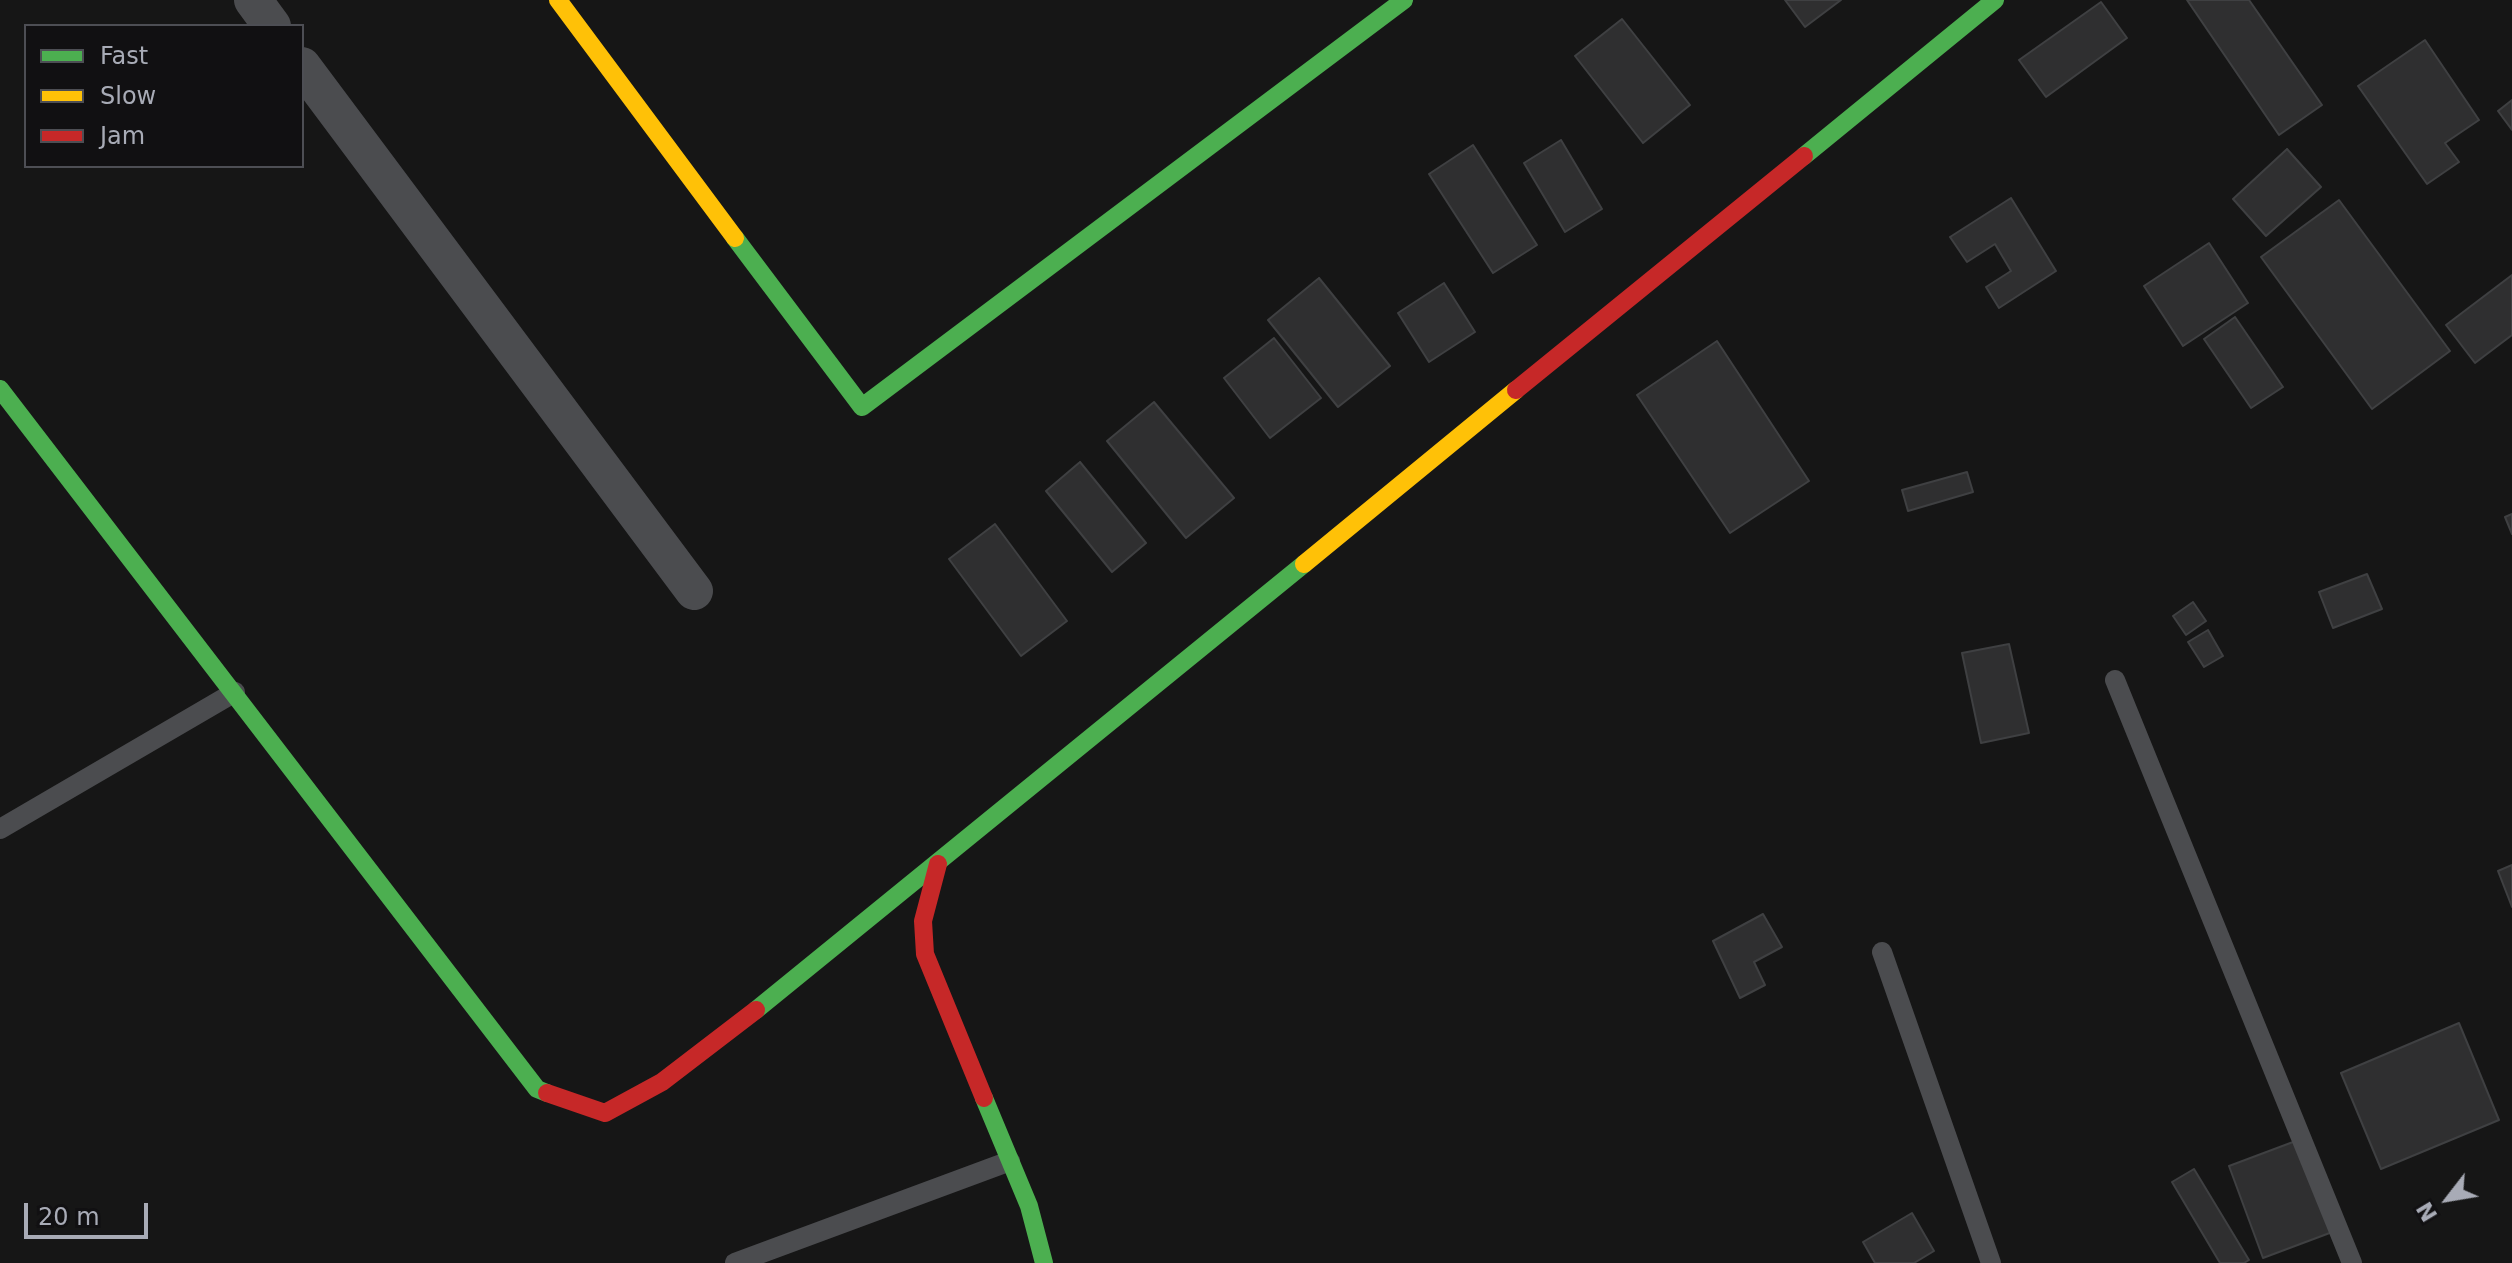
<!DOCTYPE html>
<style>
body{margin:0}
#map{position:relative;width:2512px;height:1263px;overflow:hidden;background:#161616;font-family:"DejaVu Sans",sans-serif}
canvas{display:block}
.legend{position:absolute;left:24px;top:24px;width:280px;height:144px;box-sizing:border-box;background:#111012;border:2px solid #4d4e54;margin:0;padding:10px 14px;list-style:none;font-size:24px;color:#a8abb6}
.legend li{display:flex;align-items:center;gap:16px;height:40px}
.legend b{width:40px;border:2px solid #4d4e54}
.north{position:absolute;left:2408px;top:1159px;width:80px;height:80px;-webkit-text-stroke:6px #111012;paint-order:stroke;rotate:239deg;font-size:22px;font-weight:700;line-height:32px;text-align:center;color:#a8abb6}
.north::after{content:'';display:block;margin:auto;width:28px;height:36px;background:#a8abb6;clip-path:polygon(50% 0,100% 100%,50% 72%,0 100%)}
.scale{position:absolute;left:24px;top:1203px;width:124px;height:36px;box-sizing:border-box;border:4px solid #a8abb6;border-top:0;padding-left:10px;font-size:24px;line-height:28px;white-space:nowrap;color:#a8abb6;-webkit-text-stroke:6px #111012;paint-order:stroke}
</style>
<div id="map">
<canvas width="2512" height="1263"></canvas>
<ul class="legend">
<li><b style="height:10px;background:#4caf50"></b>Fast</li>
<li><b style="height:10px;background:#ffc107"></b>Slow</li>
<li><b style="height:10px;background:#c62828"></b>Jam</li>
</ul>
<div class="north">N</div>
<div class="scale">20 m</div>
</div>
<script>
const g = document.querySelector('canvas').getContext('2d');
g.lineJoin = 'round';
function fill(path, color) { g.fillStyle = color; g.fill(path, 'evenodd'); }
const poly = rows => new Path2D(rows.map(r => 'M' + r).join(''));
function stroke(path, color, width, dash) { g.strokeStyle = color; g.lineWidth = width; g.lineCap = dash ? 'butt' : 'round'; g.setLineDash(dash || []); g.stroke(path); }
const building = poly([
 [1785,0,1841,0,1805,27,1785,0],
 [2187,0,2249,0,2322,105,2279,135,2187,0],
 [2101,2,2127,38,2046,97,2019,60,2101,2],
 [1622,19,1690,105,1643,143,1575,56,1622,19],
 [2425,40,2479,120,2445,143,2459,162,2427,184,2358,86,2425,40],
 [2512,100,2512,130,2498,111,2512,100],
 [1561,140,1602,209,1565,232,1524,163,1561,140],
 [1473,145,1537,245,1493,273,1429,174,1473,145],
 [2287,149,2321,187,2266,236,2233,199,2287,149],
 [2011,198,2056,271,1999,308,1986,287,2011,271,1995,244,1967,262,1950,237,2011,198],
 [2339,200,2450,351,2372,409,2261,257,2339,200],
 [2209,243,2248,303,2183,346,2144,286,2209,243],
 [2512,275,2512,335,2475,363,2446,325,2512,275],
 [1319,278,1390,366,1338,407,1268,320,1319,278],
 [1444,283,1475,332,1429,362,1398,313,1444,283],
 [2235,317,2283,387,2251,408,2204,339,2235,317],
 [1274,338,1321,398,1270,438,1224,378,1274,338],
 [1717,341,1809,481,1730,533,1637,395,1717,341],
 [1154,402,1234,498,1186,538,1107,441,1154,402],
 [1080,462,1146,543,1112,572,1046,491,1080,462],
 [1967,472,1973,492,1908,511,1902,490,1967,472],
 [2512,514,2512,534,2505,517,2512,514],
 [995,524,1067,621,1021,656,949,559,995,524],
 [2367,574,2382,609,2333,628,2319,592,2367,574],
 [2193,602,2206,621,2186,635,2173,616,2193,602],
 [2208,630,2223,656,2204,667,2188,642,2208,630],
 [2009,644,2029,733,1981,743,1962,653,2009,644],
 [2512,865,2512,907,2498,871,2512,865],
 [1763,914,1782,947,1754,962,1765,985,1740,998,1713,941,1763,914],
 [2459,1023,2499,1120,2381,1169,2341,1073,2459,1023],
 [2301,1139,2335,1231,2263,1258,2229,1166,2301,1139],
 [2194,1169,2249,1260,2244,1263,2220,1263,2172,1182,2194,1169],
 [1912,1213,1934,1251,1914,1263,1875,1263,1863,1242,1912,1213]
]);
const lane = poly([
 [2115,680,2352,1263],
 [0,829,235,692],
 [1882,952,1991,1263],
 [735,1263,1010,1161]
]);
const street = poly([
 [253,0,272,26],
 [302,66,694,591]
]);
const fast = poly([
 [1804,156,1995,0],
 [735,238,862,407,1404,0],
 [0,389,537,1089,547,1093],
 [756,1010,1304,564],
 [984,1098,1029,1206,1044,1263]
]);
const slow = poly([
 [558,0,735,238],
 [1304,564,1516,390]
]);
const jam = poly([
 [1516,390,1804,156],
 [938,864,923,921,925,954,984,1098],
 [547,1093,605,1113,662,1082,756,1010]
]);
fill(building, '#2f2f30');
stroke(building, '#3f4042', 2);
stroke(lane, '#4b4c4f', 20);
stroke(street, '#4b4c4f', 38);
stroke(fast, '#4caf50', 18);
stroke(slow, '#ffc107', 18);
stroke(jam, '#c62828', 18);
</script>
